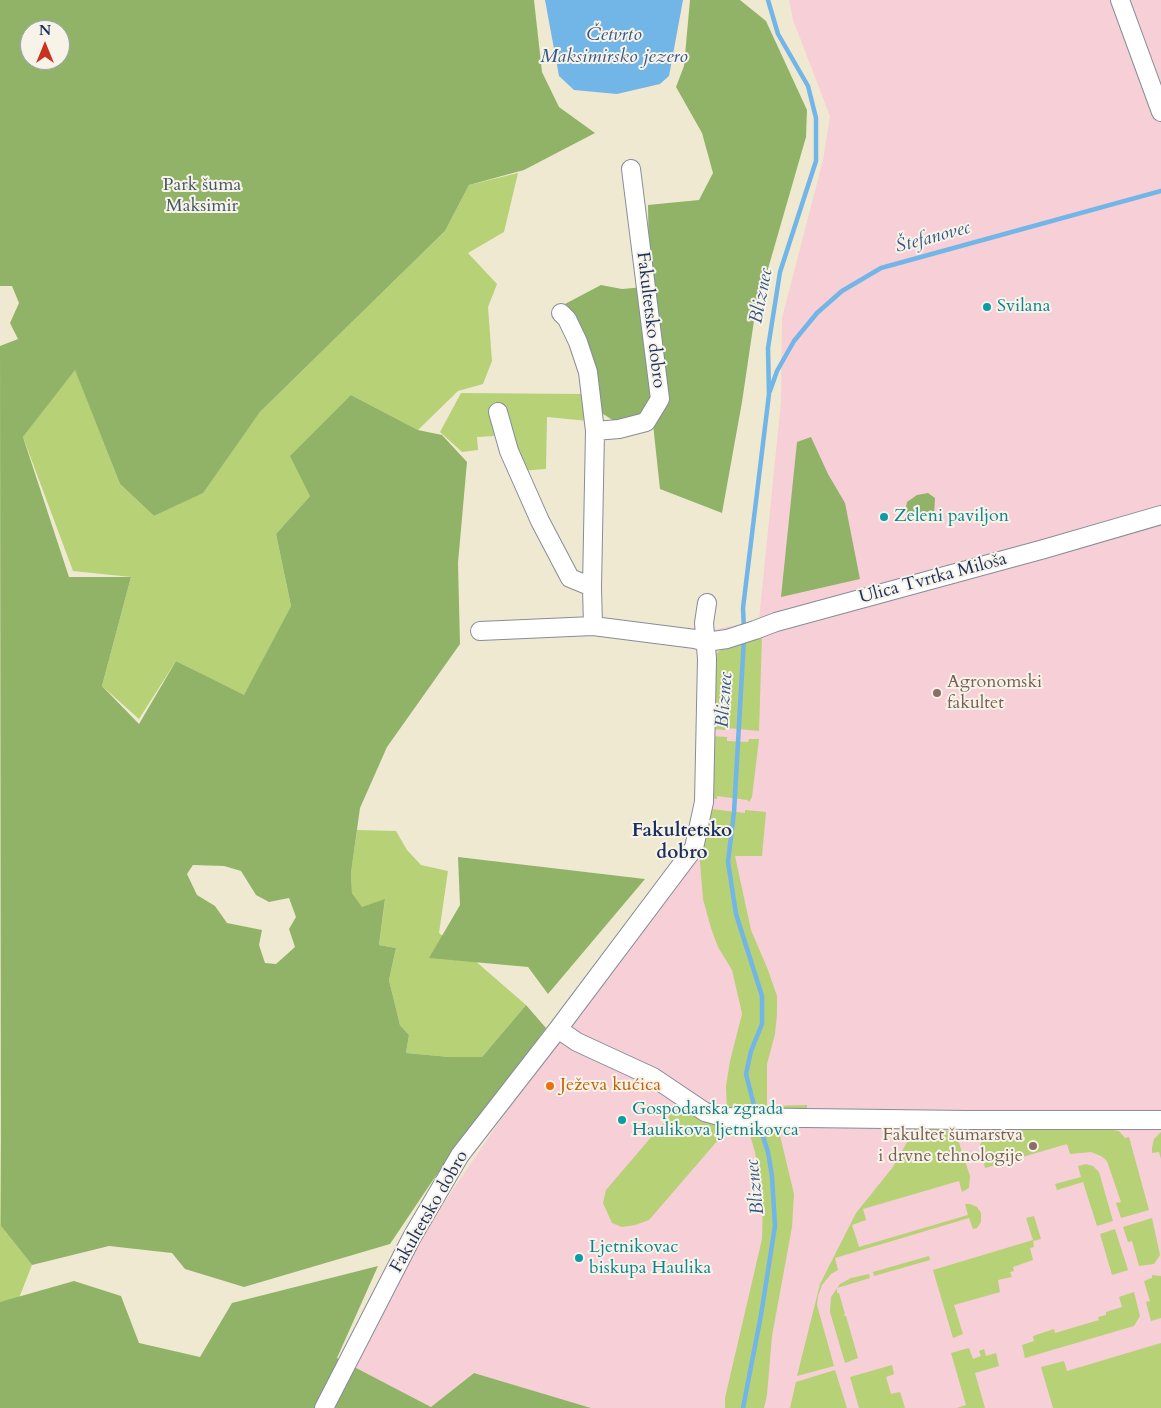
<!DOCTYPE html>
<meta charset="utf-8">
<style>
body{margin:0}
#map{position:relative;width:1161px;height:1408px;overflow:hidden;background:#f0e9d2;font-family:Cardo,serif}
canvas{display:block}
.north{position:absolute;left:20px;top:20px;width:50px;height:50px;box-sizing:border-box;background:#f7f3e8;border:1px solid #9fa5b1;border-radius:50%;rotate:0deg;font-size:14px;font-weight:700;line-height:20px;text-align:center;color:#1b2f5e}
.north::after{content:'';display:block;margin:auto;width:18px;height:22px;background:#c8321e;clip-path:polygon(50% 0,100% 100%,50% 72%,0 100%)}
</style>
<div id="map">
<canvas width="1161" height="1408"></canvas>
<div class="north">N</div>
</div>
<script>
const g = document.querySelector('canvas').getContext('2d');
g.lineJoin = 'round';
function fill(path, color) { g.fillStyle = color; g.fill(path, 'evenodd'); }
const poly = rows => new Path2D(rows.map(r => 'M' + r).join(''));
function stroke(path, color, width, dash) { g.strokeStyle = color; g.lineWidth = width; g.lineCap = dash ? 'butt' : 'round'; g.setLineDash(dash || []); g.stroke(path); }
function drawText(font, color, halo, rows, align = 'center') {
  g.font = font + ' Cardo,serif'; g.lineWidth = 4; g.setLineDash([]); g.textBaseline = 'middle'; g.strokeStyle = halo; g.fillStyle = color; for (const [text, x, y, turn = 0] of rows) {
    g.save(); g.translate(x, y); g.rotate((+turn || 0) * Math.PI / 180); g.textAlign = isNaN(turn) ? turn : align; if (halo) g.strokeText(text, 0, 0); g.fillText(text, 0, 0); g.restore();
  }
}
const built = poly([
 [789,0,1161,0,1161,1408,591,1408,474,1373,431,1407,354,1367,413,1248,508,1109,703,845,713,630,759,620,781,401,782,318,823,160,830,116,793,20]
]);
const green = poly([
 [518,173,504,232,468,253,497,284,488,307,492,361,483,384,458,391,418,430,351,395,310,496,276,534,291,606,244,696,176,661,139,719,102,686,131,577,73,571,23,437,75,369,120,484,154,516,202,493,260,412,445,231,469,185],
 [461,393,584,394,588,421,547,417,546,469,519,471,515,439,507,438,492,409,494,436,477,437,478,450,462,452,440,432],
 [762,636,759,731,727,728,726,730,712,729,714,656,724,647,725,649],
 [712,736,727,737,727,741,748,742,749,739,759,739,752,797,749,802,747,800,717,796,717,799,710,798],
 [711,809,745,813,745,810,766,812,762,856,735,856,751,930,768,970,777,996,777,1014,775,1034,767,1064,767,1106,807,1105,807,1113,727,1112,726,1086,730,1061,742,1014,741,1009,732,970,718,947,711,928,703,899,699,850],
 [357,830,396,831,407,850,421,865,448,871,439,933,473,959,526,1005,482,1057,450,1057,406,1053,409,1035,400,1025,389,980,396,948,379,945,385,900,362,908,352,893,351,873],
 [679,1109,717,1125,720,1132,718,1140,649,1220,635,1225,622,1227,612,1223,603,1203,606,1190,671,1114],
 [740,1123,777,1123,794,1194,792,1227,772,1336,767,1395,764,1408,725,1408,725,1398,762,1239,763,1202,755,1152,748,1128,741,1129],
 [917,1125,954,1132,956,1134,970,1176,969,1188,962,1192,959,1181,863,1209,866,1220,852,1225,859,1247,968,1215,965,1204,970,1204,977,1207,981,1213,981,1222,977,1228,973,1229,969,1218,835,1258,838,1270,831,1274,822,1285,818,1296,817,1305,834,1366,797,1376,820,1284,856,1213,893,1167],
 [994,1130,1112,1130,1119,1131,1125,1138,1129,1137,1149,1210,1121,1218,1116,1203,1121,1202,1107,1161,1101,1156,1091,1152,1070,1154,1067,1144,985,1168,980,1145,985,1135],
 [1161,1132,1161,1159,1159,1152,1152,1153,1152,1148,1154,1139],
 [0,1138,1,1226,32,1265,19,1298,0,1302],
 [1086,1164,1093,1166,1099,1172,1113,1221,1097,1226,1083,1182,1057,1190,1055,1184,1081,1177,1078,1166],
 [1034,1216,1041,1239,1033,1241,1034,1247,1030,1248,1033,1260,1013,1267,1014,1271,1010,1272,1012,1277,998,1280,1000,1292,954,1305,963,1334,953,1338,933,1270,1033,1240,1026,1218],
 [1152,1218,1160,1255,1154,1264,1139,1266,1132,1241,1128,1242,1123,1227],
 [1115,1229,1128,1270,1112,1275,1100,1234],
 [929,1256,930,1260,874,1276,873,1272],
 [869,1274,870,1278,837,1288,837,1293,839,1293,845,1314,843,1315,846,1316,858,1358,845,1363,830,1312,831,1297,840,1284,851,1278],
 [1152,1275,1161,1276,1161,1318,1151,1321,1146,1302,1150,1301,1144,1281,1152,1278],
 [1134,1292,1140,1316,1134,1326,1025,1358,1022,1345,1034,1341,1033,1336,1054,1329,1055,1333,1099,1320,1098,1317,1106,1315,1106,1312,1122,1307,1119,1297],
 [1161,1343,1161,1408,1053,1408,1041,1367,1064,1361,1067,1371],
 [969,1348,973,1359,981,1356,979,1351,984,1349,986,1356,996,1353,999,1366,975,1373,985,1408,957,1408,966,1405,951,1353],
 [892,1365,894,1374,886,1377,891,1394,900,1392,905,1408,859,1408,850,1377],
 [835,1370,847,1408,790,1408,796,1382]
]);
const forest = poly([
 [0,0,534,0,542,72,559,107,595,133,524,170,469,185,445,231,260,412,203,493,154,516,120,484,75,370,23,437,69,577,131,577,102,686,139,724,176,661,244,695,291,606,276,534,310,496,290,456,351,395,418,430,442,435,467,462,458,563,460,644,387,747,360,808,351,873,352,893,362,907,385,899,379,945,396,948,389,980,400,1025,409,1035,406,1053,450,1057,482,1057,526,1005,546,1028,433,1180,390,1244,244,1287,185,1269,172,1253,109,1246,32,1265,1,1226,0,346,18,339,10,323,19,303,12,286,0,286],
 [30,30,60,30,60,60,30,60],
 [193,865,224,866,241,871,256,895,269,902,289,898,296,917,289,929,295,947,276,964,265,963,259,945,262,930,227,923,215,906,197,895,187,874],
 [690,0,740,0,766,21,807,110,806,137,755,314,742,402,722,513,660,489,652,415,625,428,600,412,588,353,565,304,601,285,622,289,644,287,649,269,648,205,699,200,713,173,702,133,676,87,684,66],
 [811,437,828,474,845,503,860,579,781,597,797,442],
 [928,493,935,498,934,516,933,518,924,522,917,521,907,514,906,507,907,502,917,495],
 [458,857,645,879,548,994,528,967,429,958,460,905],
 [378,1266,337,1358,431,1407,474,1373,591,1408,0,1408,0,1302,74,1281,121,1296,139,1343,200,1357,232,1303]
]);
const water = poly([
 [545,0,683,0,669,76,660,84,617,94,574,90,559,76]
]);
const stream = poly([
 [770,391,777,371,794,341,817,313,842,291,881,268,1161,191],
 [744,630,743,608,769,394,768,348,780,272,816,161,816,118,808,86,778,34,768,0],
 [744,638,734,812,728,862,736,914,762,996,762,1024,751,1051,746,1074,756,1113],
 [743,1408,761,1315,775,1226,772,1176,768,1152,758,1121]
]);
const minor = poly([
 [1120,0,1161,112],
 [561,313,567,319,578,342,588,372,595,431,592,587],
 [498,412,509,451,540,521,570,578,592,587,593,626],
 [595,431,619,429,646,422,660,399,631,169],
 [480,631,593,626,695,639,706,642,727,639,755,630,776,622,1044,549,1161,515],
 [558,1029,577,1042,653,1077,705,1112,723,1117,968,1120,1161,1120],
 [324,1408,412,1237,460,1155,558,1029,694,848,704,802,707,659,704,623,707,603]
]);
const markers = [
 [987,307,5,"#0f9aa8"],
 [884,517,5,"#0f9aa8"],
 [937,693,5,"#8d6e63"],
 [550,1086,5,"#e8710a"],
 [622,1120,5,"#0f9aa8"],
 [1033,1146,5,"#8d6e63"],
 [579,1258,5,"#0f9aa8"]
];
const parkNames = [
 ["Park šuma",202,186],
 ["Maksimir",202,207]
];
const cultureNames = [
 ["Svilana",997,307],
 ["Zeleni paviljon",894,517],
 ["Gospodarska zgrada",632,1110],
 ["Haulikova ljetnikovca",632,1131],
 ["Ljetnikovac",589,1248],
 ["biskupa Haulika",589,1269]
];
const streetNames = [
 ["Fakultetsko dobro",650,320,83],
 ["Ulica Tvrtka Miloša",933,579,-15],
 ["Fakultetsko dobro",430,1212,-60]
];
const educationNames = [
 ["Agronomski",947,683],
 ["fakultet",947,704],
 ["Fakultet šumarstva",1023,1136,"right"],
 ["i drvne tehnologije",1023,1157,"right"]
];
const foodNames = [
 ["Ježeva kućica",560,1086]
];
const waterNames = [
 ["Četvrto",614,36],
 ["Maksimirsko jezero",614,58],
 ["Štefanovec",933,238,-15],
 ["Bliznec",762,296,-79],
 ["Bliznec",725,700,-86],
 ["Bliznec",756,1187,-96]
];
const neighbourhoodNames = [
 ["Fakultetsko",682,832],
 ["dobro",682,854]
];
fill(built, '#f6cfd7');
fill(green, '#b7d177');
fill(forest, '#91b368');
fill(water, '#72b5e7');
stroke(stream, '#72b5e7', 4.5);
stroke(minor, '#868c98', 20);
stroke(minor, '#fff', 18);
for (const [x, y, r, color] of markers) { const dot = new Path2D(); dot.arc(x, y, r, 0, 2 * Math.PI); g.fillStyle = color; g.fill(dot); stroke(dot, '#f7f3e8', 2); }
drawText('18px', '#425864', '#f7f3e8', parkNames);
drawText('18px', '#0d838f', '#f7f3e8', cultureNames, 'left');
drawText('18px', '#1b2f5e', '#f7f3e8', streetNames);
drawText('18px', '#785e54', '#f7f3e8', educationNames, 'left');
drawText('18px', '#c56008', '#f7f3e8', foodNames, 'left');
drawText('italic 19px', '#355787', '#f7f3e8', waterNames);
drawText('bold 19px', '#1b2f5e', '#f7f3e8', neighbourhoodNames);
</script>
